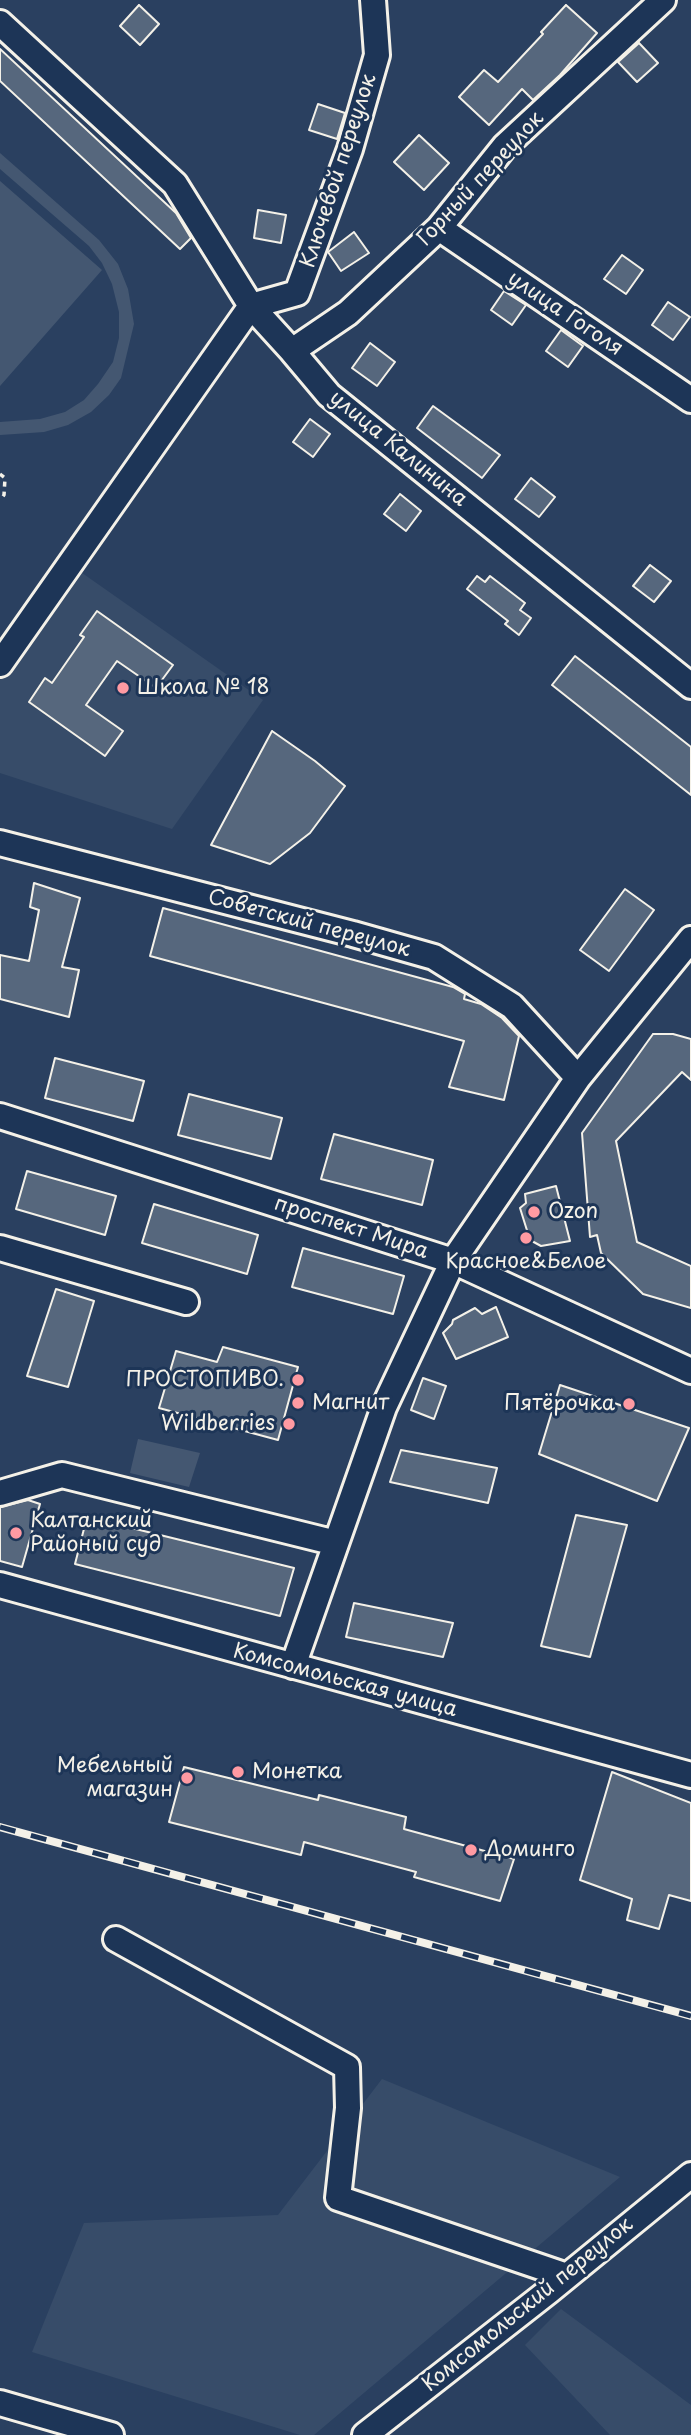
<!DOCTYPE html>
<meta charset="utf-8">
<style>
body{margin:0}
canvas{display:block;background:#2a4060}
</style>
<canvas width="691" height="2435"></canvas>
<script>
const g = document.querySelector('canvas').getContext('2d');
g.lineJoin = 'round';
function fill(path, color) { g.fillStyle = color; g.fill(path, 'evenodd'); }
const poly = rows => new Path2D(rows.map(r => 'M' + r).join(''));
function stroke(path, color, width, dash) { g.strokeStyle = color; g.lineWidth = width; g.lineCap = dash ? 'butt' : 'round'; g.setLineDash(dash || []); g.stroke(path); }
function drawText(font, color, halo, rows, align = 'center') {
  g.font = font + ' "Playpen Sans",sans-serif'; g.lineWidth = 6; g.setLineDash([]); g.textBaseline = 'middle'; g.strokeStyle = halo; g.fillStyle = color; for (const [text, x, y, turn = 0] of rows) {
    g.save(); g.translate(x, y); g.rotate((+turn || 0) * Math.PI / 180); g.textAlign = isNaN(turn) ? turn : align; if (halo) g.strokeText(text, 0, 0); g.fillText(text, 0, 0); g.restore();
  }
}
const built = poly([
 [75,568,263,700,172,829,0,773,0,675],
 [382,2079,620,2177,314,2435,300,2435,32,2352,84,2223,278,2215],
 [561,2309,691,2405,691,2435,610,2435,525,2345]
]);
const green = poly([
 [0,153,99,240,118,264,128,289,134,324,121,378,109,395,91,412,68,425,44,432,0,435,0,422,40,419,65,412,84,400,98,384,113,362,119,338,119,312,112,284,102,263,89,246,0,169],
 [0,181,102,270,0,386],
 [138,1439,200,1453,189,1487,130,1473]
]);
const building = poly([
 [139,5,159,24,140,45,120,26,139,5],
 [566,5,597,33,560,75,533,100,522,89,489,125,459,97,484,70,498,82,543,34,541,32,566,5],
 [639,43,658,63,637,82,618,62,639,43],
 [0,49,176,213,191,238,180,249,0,81,0,49],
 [318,104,345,113,337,139,309,130,318,104],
 [419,135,449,163,424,190,394,162,419,135],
 [258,210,286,215,281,243,254,238,258,210],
 [354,232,369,253,341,271,328,252,354,232],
 [622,255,643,270,626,294,604,279,622,255],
 [504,291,526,305,512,325,491,310,504,291],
 [668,302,690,317,673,340,652,325,668,302],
 [561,330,583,346,568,367,546,351,561,330],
 [370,343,395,362,377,386,352,368,370,343],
 [433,406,500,455,482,478,417,428,433,406],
 [310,419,330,434,313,457,293,442,310,419],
 [531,478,555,497,539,517,515,499,531,478],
 [400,494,421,511,406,531,384,514,400,494],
 [650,565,671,581,654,602,633,586,650,565],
 [477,576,485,582,490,576,525,603,520,610,531,618,519,635,505,624,508,621,467,589,477,576],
 [97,611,173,665,156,688,117,661,86,705,123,731,105,756,29,702,45,678,52,683,84,637,80,635,97,611],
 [575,656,691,747,691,795,552,685,575,656],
 [272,731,315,761,345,786,310,833,270,864,211,845,272,731],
 [34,883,80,898,62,967,79,970,69,1017,0,999,0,955,29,961,39,910,30,907,34,883],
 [625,889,654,910,609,971,580,950,625,889],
 [163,908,453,987,465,994,464,999,481,1004,502,1018,519,1036,504,1100,449,1087,464,1041,150,956,163,908],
 [653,1034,673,1034,691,1039,691,1080,682,1072,616,1141,637,1242,691,1266,691,1308,643,1294,601,1253,597,1235,590,1237,582,1133,653,1034],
 [55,1058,144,1081,133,1121,45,1098,55,1058],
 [189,1094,282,1118,271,1159,178,1135,189,1094],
 [334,1134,433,1160,422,1205,321,1179,334,1134],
 [27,1171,116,1196,105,1235,16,1209,27,1171],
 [556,1186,570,1241,541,1246,530,1240,520,1208,526,1203,525,1194,556,1186],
 [154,1204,258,1235,247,1274,142,1243,154,1204],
 [303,1248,404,1276,393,1314,292,1287,303,1248],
 [56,1289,94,1301,68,1387,27,1376,56,1289],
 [496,1307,508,1337,456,1359,443,1333,452,1324,453,1320,475,1308,482,1314,496,1307],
 [223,1347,298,1367,278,1440,159,1408,176,1351,217,1362,223,1347],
 [423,1378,446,1386,434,1419,411,1410,423,1378],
 [560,1385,689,1428,657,1501,539,1454,560,1385],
 [401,1450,497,1468,488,1503,390,1482,401,1450],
 [28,1500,40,1504,22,1567,0,1561,0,1507,28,1500],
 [576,1515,627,1525,590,1657,541,1646,576,1515],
 [87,1517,294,1568,280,1616,75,1564,87,1517],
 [354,1603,453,1623,443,1657,346,1637,354,1603],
 [184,1767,318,1800,319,1795,406,1817,404,1829,514,1859,500,1901,414,1877,416,1872,304,1842,301,1855,169,1822,184,1767],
 [612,1772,691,1803,691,1901,669,1895,659,1929,627,1920,632,1899,580,1880,612,1772]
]);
const path = poly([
 [0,474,5,478,4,495,0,500]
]);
const minor = poly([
 [0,23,175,184,251,306,292,351,329,395,691,686],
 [439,228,691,400],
 [292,351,348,313,439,228,505,146,663,0],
 [0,664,251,306,297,293,350,149,377,55,373,0],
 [0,843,353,934,434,957,512,1006,578,1078],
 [0,1116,453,1261,691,1371],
 [0,1248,186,1302],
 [0,1493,62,1475,336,1543],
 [0,1585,691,1775],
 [293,1666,384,1407,453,1261,578,1078,691,939],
 [116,1939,347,2067,348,2108,338,2198,567,2276],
 [0,2403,111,2435],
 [365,2435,549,2291,691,2175]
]);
const rail = poly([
 [0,1827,691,2016]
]);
const markers = [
 [123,688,7,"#ff9aa2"],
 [534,1212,7,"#ff9aa2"],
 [526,1238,7,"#ff9aa2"],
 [298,1380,7,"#ff9aa2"],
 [298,1403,7,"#ff9aa2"],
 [629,1404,7,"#ff9aa2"],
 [289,1424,7,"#ff9aa2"],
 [16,1533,7,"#ff9aa2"],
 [238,1772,7,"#ff9aa2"],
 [187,1778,7,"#ff9aa2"],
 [471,1850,7,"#ff9aa2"]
];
const streetNames = [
 ["Ключевой переулок",339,171,-72],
 ["Горный переулок",481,179,-47],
 ["улица Гоголя",565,314,34],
 ["улица Калинина",398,449,39],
 ["Советский переулок",309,924,15],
 ["проспект Мира",351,1228,18],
 ["Комсомольская улица",345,1681,15],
 ["Комсомольский переулок",528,2305,-39]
];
const poiNames = [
 ["Школа № 18",137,688],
 ["Ozon",548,1212],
 ["Красное&Белое",526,1262,"center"],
 ["ПРОСТОПИВО.",284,1380,"right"],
 ["Магнит",312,1403],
 ["Пятёрочка",615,1404,"right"],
 ["Wildberries",275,1424,"right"],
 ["Калтанский",30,1521],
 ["Районый суд",30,1545],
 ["Мебельный",173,1766,"right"],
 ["магазин",173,1790,"right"],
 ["Монетка",252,1772],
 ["Доминго",485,1850]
];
fill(built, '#374c69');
fill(green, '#445771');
fill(building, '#56677d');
stroke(building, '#f4f1e8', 2);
stroke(minor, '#f4f1e8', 30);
stroke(path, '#f4f1e8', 3.5, [5, 5]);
stroke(minor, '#1d3557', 24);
stroke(rail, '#f4f1e8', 8);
stroke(rail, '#1d3557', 5, [16]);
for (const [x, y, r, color] of markers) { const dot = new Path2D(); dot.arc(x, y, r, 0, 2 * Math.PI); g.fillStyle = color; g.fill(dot); stroke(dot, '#1d3557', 2.5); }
drawText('21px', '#f4f1e8', '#1d3557', streetNames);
drawText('21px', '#f4f1e8', '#1d3557', poiNames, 'left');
</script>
